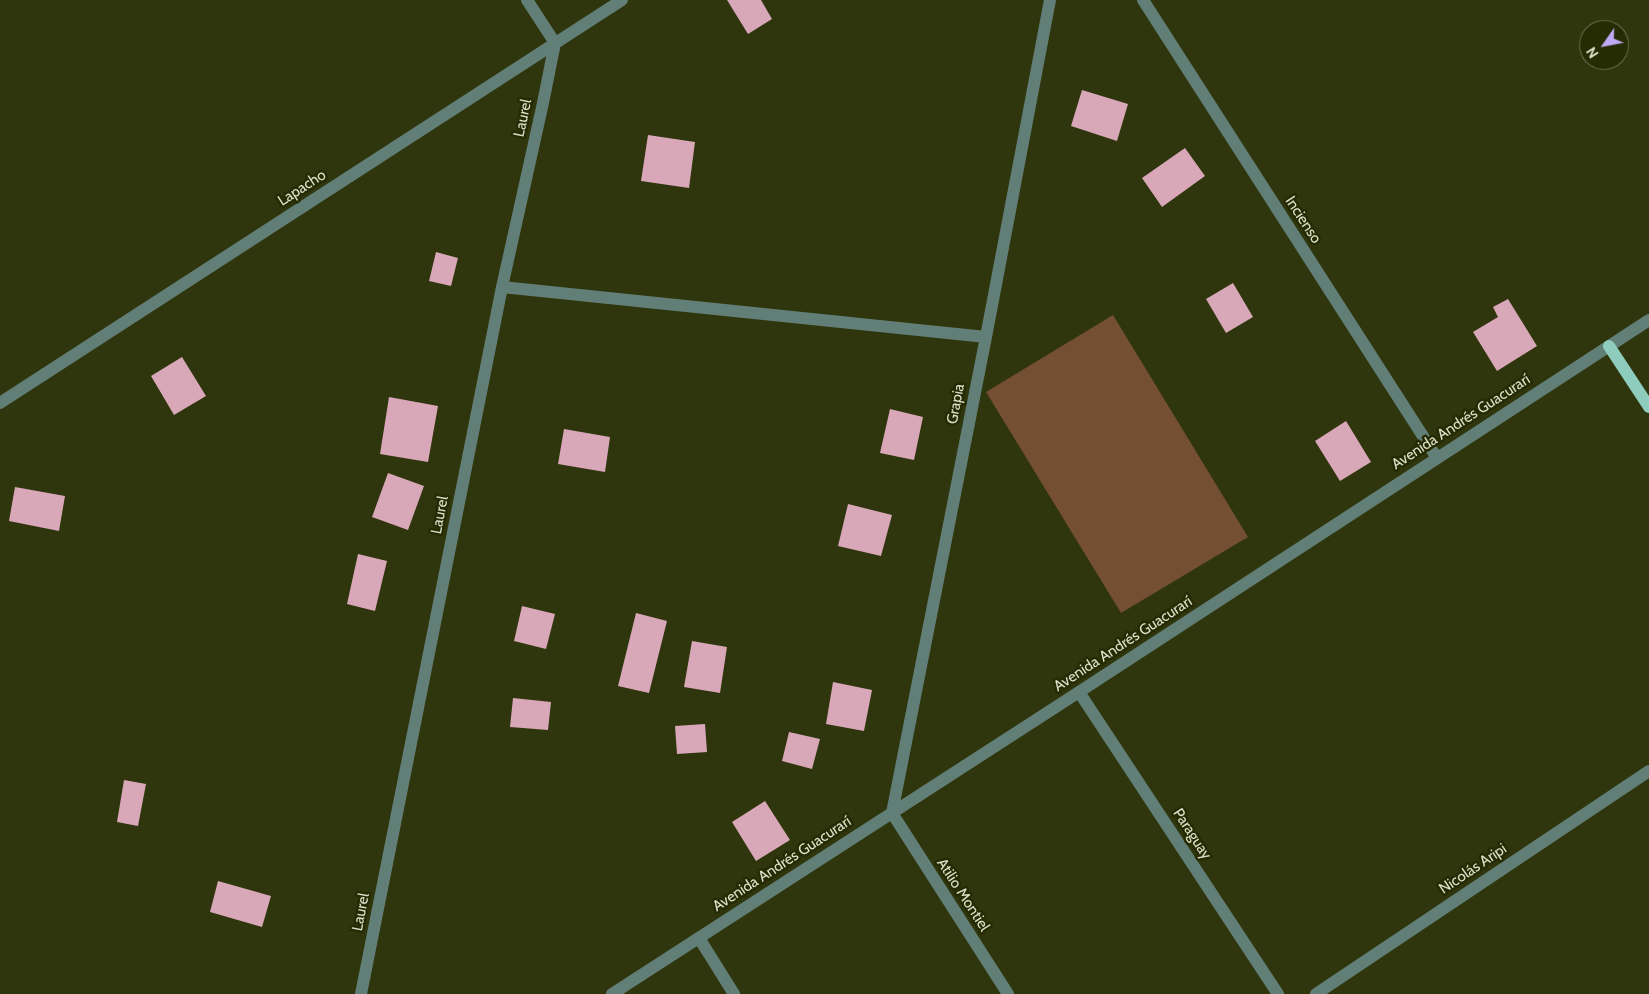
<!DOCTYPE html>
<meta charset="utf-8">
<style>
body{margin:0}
#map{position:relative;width:1649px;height:994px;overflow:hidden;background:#2f350c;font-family:Cabin,sans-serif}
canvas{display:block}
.north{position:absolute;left:1579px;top:20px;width:50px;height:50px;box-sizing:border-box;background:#252b02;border:1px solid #6f7452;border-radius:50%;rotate:237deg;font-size:14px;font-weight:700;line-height:20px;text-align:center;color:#dde1cb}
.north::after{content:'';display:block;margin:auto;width:18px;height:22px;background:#bfa9f4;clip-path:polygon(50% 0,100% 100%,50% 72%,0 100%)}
</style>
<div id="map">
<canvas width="1649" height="994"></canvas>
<div class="north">N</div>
</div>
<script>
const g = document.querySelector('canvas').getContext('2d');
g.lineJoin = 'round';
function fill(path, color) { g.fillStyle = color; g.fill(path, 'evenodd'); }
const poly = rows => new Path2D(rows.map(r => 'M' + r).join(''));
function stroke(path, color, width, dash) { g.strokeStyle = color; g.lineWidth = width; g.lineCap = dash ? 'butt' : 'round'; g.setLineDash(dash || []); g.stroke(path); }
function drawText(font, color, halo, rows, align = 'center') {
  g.font = font + ' Cabin,sans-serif'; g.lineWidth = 5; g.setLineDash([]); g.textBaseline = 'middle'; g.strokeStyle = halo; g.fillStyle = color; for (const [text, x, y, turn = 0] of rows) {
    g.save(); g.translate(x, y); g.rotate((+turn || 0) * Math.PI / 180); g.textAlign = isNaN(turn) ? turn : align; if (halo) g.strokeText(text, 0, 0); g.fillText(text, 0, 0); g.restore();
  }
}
const green = poly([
 [1113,315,1248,537,1121,613,986,392]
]);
const building = poly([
 [727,0,761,0,772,19,748,34],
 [1082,90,1128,104,1117,141,1071,126],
 [648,135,695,142,689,188,641,181],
 [1185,148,1205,176,1162,207,1142,178],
 [436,252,458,258,451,286,429,281],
 [1233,283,1253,317,1226,333,1206,299],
 [1508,299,1537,346,1497,371,1473,332,1498,317,1493,307],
 [182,357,206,396,174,415,151,376],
 [389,397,438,406,428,462,380,454],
 [890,409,923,417,914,460,880,453],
 [1346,421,1371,462,1340,481,1315,441],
 [564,429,610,437,605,472,558,464],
 [388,473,424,486,408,530,372,517],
 [15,487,65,496,59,531,9,521],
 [848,504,892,515,881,556,838,546],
 [358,554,387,561,375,611,347,604],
 [522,606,555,614,546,649,514,641],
 [636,613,667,621,649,693,618,686],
 [692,641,727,647,720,693,684,687],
 [833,682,872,690,864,731,826,724],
 [513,698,551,702,548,730,510,727],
 [705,724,707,752,677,754,675,726],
 [789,732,820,739,812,769,782,761],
 [124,780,146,784,138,826,117,822],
 [765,801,790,840,756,861,732,822],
 [218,881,271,896,262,927,210,912]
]);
const minor = poly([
 [1143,0,1437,458],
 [502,287,986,337],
 [0,403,622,0],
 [1079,692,1278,994],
 [699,938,734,994],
 [361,994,502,287,543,103,555,43,527,0],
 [612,994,1079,692,1649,320],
 [1008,994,892,813,986,337,1050,0],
 [1316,994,1649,771]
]);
const major = poly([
 [1609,346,1649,407]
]);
const streetNames = [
 ["Laurel",523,118,-78],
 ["Lapacho",302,188,-33],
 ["Incienso",1303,220,57],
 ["Grapia",956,404,-79],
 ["Avenida Andrés Guacurarí",1461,422,-33],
 ["Laurel",440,515,-79],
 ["Avenida Andrés Guacurarí",1123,644,-33],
 ["Paraguay",1192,834,57],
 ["Avenida Andrés Guacurarí",782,864,-33],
 ["Nicolás Aripi",1473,869,-34],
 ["Atilio Montiel",963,895,57],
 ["Laurel",361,912,-79]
];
fill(green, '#744f32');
fill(building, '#d9a8b8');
stroke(minor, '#617f77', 12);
stroke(major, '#8ecdbd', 12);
drawText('15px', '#dde1cb', '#252b02', streetNames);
</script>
